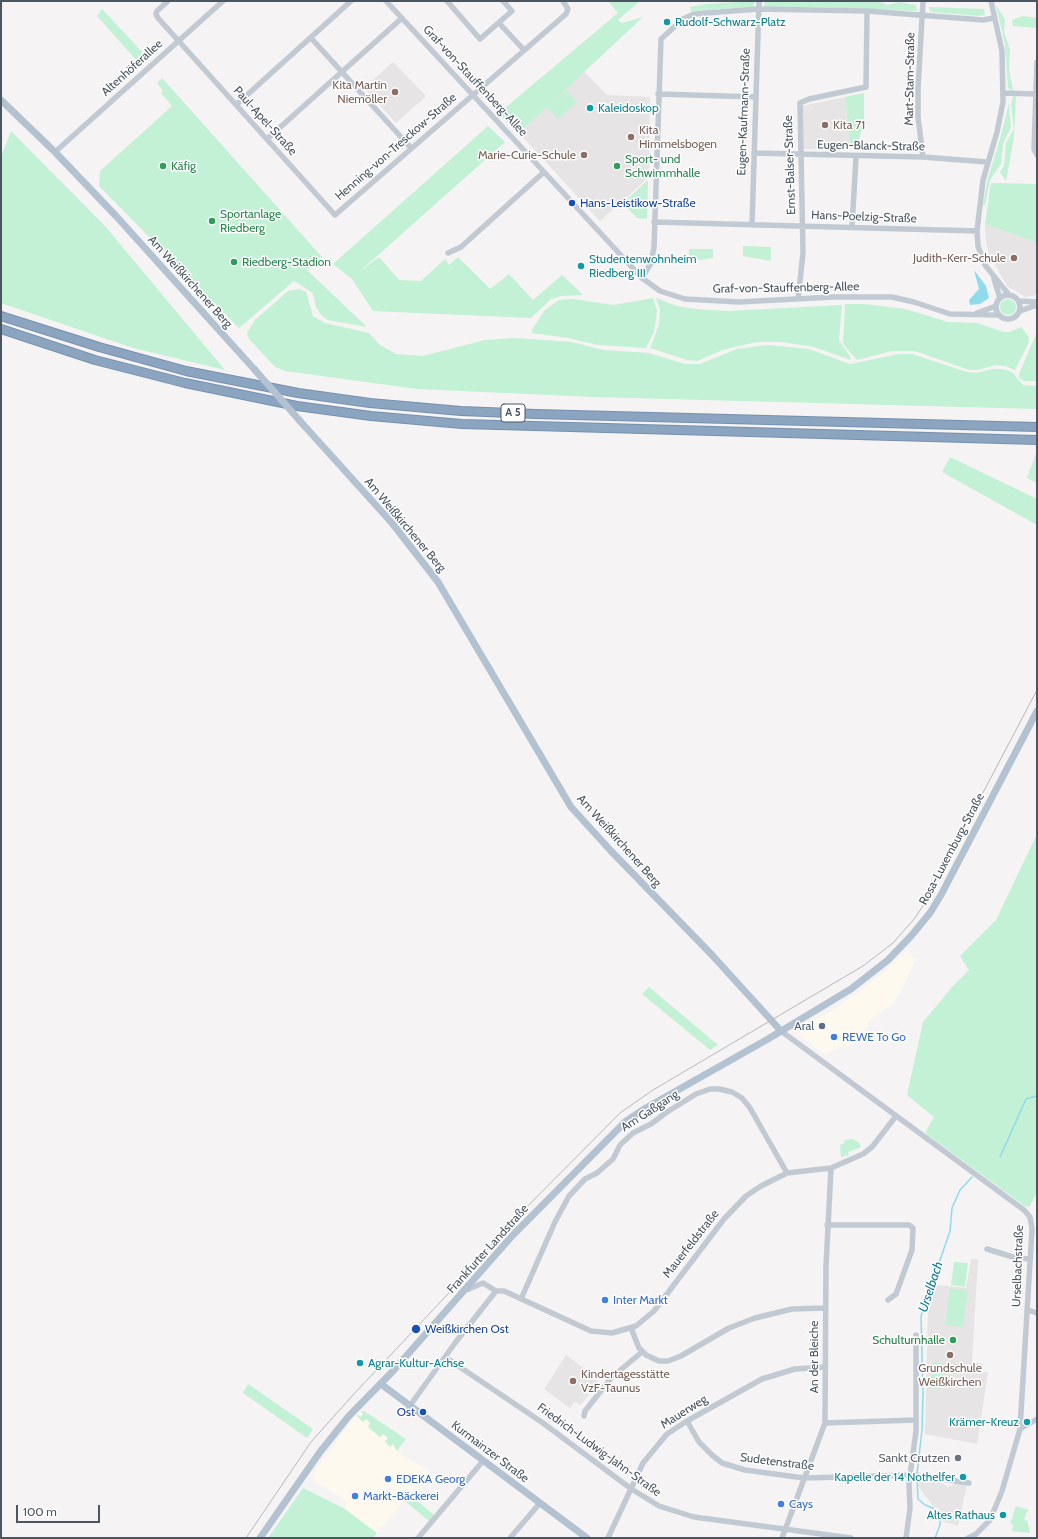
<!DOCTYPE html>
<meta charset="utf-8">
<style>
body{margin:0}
#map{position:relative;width:1038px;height:1539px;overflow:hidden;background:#f5f3f3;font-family:Cabin,sans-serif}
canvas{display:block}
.frame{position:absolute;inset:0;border:2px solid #4a5661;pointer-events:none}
.scale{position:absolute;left:16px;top:1505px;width:84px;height:18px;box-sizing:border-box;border:2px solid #4a5661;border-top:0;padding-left:5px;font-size:12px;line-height:14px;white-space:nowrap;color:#4a5661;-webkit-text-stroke:3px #fff;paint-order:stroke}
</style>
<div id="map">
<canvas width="1038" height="1539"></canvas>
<div class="frame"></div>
<div class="scale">100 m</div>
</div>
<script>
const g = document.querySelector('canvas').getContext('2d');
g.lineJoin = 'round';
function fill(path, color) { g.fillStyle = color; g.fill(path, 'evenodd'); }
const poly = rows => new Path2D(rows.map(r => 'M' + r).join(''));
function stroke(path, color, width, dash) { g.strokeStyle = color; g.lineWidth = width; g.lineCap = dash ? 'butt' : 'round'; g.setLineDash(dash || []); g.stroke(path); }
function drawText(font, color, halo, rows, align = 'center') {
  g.font = font + ' Cabin,sans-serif'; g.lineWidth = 3; g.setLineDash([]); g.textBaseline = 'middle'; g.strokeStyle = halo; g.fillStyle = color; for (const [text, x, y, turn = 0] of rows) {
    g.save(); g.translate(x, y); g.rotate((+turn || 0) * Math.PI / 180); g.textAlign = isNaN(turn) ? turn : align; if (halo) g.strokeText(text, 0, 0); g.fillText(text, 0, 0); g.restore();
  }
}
const commercial = poly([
 [906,951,916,959,902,990,891,1006,867,1022,869,1025,860,1040,846,1048,844,1044,825,1055,800,1035,800,1031,804,1026,838,1007,857,993,882,974],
 [364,1411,406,1439,397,1452,429,1471,377,1533,345,1509,346,1501,315,1481,314,1477,316,1469,340,1436,355,1417]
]);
const education = poly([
 [393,62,426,96,396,123,364,88],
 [584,71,607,95,650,97,649,177,600,221,519,133],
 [845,97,850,145,847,146,847,150,802,149,802,106],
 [985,224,1037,243,1037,295,1025,297,1007,286,989,254,986,242],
 [971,1259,978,1259,972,1362,983,1364,983,1372,988,1372,977,1444,925,1434,928,1309,937,1285,966,1288],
 [566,1355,597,1378,596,1379,598,1382,581,1405,574,1402,570,1408,544,1389],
 [920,1478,937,1480,948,1487,957,1483,967,1484,958,1526,942,1521,938,1508,934,1507,918,1486]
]);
const green = poly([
 [608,1,640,1,618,20,622,23,643,17,519,133,515,130,499,113,618,13],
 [753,1,755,2,753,7,691,11,690,7,705,4],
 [765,1,878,1,888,5,899,2,916,5,917,11,817,7,764,7],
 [996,5,1005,20,1004,32,1010,49,1009,69,1013,91,1008,88,1005,45],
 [929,7,984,9,985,15,979,16,930,12],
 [102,9,146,56,138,62,97,16],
 [1023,16,1037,18,1037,28,1013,26,1012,20],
 [162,78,322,257,307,270,367,327,328,320,322,316,316,307,313,293,294,281,239,328,99,186,100,171,172,106,161,93,163,91,157,83],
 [566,90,577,102,558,119,547,107],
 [864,93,864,120,857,149,853,150,853,146,850,145,845,97],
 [1014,95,1016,95,1014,137,1006,181,1000,172,1004,166,1006,143,1014,129,1011,104],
 [1009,103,1011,127,1003,144,1001,164,990,180,985,205,983,205,987,181,1000,139],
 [488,126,505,142,358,273,379,257,399,280,421,281,445,259,449,265,458,257,490,289,509,274,533,300,562,275,583,295,562,296,551,299,531,318,373,311,352,279,333,264],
 [11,131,105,226,225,370,133,348,1,303,1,157],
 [648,180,647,219,637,218,623,203],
 [991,183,1037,184,1037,243,985,224],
 [743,246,771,247,771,261,743,256],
 [689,249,713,249,713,258,701,260,689,258],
 [299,289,306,292,313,316,325,323,369,333,380,345,396,354,423,356,485,340,514,338,572,342,603,350,649,353,685,364,700,364,737,349,767,345,809,349,850,364,899,354,912,354,967,372,976,373,993,369,1002,369,1012,372,1023,385,1037,386,1037,409,594,397,417,389,285,371,275,367,249,339,247,333,254,321,288,291],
 [653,298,657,311,656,321,654,332,646,348,598,345,568,338,532,333,532,330,544,311,559,300,573,299,614,305],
 [656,298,677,306,696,309,728,311,842,305,839,340,851,358,851,360,814,347,781,342,757,342,743,345,723,350,697,361,687,360,659,351,650,348,659,325,660,309],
 '1000 307a8 8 0 1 1 16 0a8 8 0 1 1-16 0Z',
 [845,304,864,304,905,309,948,322,977,323,1004,332,1010,332,1021,327,1029,337,1029,342,1015,370,1005,366,996,365,977,370,969,370,915,351,892,351,857,360,843,344],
 [1037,332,1037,381,1024,381,1019,378,1019,374],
 [1037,451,1037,483,1027,478],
 [950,457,1037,499,1037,525,942,472],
 [1037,834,1037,1192,1030,1206,1026,1207,925,1133,934,1117,907,1095,923,1022,953,986,969,970,960,956,996,920],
 [649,987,718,1045,710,1050,642,994],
 [853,1139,859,1143,861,1147,848,1152,849,1155,841,1157,840,1145,845,1143,844,1140],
 [954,1262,968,1263,965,1287,951,1285],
 [950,1288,968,1291,963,1327,945,1325],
 [934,1362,943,1363,940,1390,931,1388],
 [248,1384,313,1429,307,1438,243,1393],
 [364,1411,406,1439,397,1451,393,1444,390,1447,385,1441,388,1438,383,1434,380,1437,368,1427,370,1423,366,1419,363,1422,357,1416,358,1415,361,1417,363,1414,361,1412],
 [303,1488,345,1509,377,1533,373,1538,268,1538],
 [410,1495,434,1515,429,1521,405,1501],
 [1016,1506,1029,1510,1026,1513,1026,1516,1024,1517,1025,1521,1027,1520,1030,1533,1012,1531,1013,1524,1010,1524]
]);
const water = poly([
 [974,270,986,286,989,298,980,304,970,305,969,300,979,289]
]);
const stream = poly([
 [1000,1157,1026,1099,1037,1096],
 [917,1474,922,1430,923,1394,921,1316,950,1231,952,1208,960,1190,972,1177],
 [917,1478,918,1499,925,1505,933,1508,940,1520,940,1525,935,1538]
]);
const minor = poly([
 [168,1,157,11,156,14,158,18,335,215,566,14,568,9,563,1],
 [386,1,642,278,660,291,685,299,739,302,833,297,892,297,914,302,950,314,998,315],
 [447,1,480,39,512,11,503,1],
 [991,1,1002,51,1003,102,997,132,983,180,977,231,978,246,985,265,1009,295],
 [499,23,524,50],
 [311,38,411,148],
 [1037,62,1034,149,1037,155],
 [1003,93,1037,94],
 [658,94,756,97],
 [236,105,351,1],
 [267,139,402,18],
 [55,152,223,1],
 [754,153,923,157,987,162],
 [923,157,918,117,918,89,923,1],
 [654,222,977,231],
 [752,225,759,1],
 [852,227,856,157],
 [448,253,461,247,544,172],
 [642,278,651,263,654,247,661,39,683,19,694,14,758,9,867,11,983,20,994,18],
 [994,279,1000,298],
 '996 307a12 12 0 1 1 24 0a12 12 0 1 1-24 0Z',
 [798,299,803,253,800,103,809,99,866,87,867,11],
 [1019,301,1037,302],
 [1020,311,1037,305],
 [977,313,996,306],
 [781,1031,1024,1210,1030,1217,1032,1229,1020,1429,1002,1491,990,1520,976,1534,968,1538],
 [827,1225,909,1225,913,1228,912,1250,896,1294,888,1300],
 [987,1249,1016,1258,1030,1259],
 [464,1291,483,1283,496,1291],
 [521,1299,555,1222,569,1196,585,1179,597,1173,613,1159,620,1145,633,1133,651,1124,667,1112,696,1094,710,1089,719,1089,732,1092,742,1098,750,1108,787,1173],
 [1028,1310,1037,1313],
 [631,1328,639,1348,646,1355,659,1361,668,1361,681,1356,729,1328,755,1318,792,1309,825,1308],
 [445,1357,543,1423,630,1488,659,1506,694,1517,851,1538],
 [409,1407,455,1343,496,1291,504,1291,591,1331,612,1333,636,1326,654,1311,724,1219,746,1196,761,1186,787,1173,831,1168,863,1154,872,1147,896,1116],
 [584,1416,585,1411,612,1377,642,1352],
 [687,1421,699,1442,712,1455,722,1463,745,1470,804,1478,914,1475,969,1483],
 [825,1423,916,1420],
 [1020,1429,1037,1419],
 [418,1538,483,1461],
 [510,1538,540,1503],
 [608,1538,643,1463,667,1434,687,1421,762,1379,795,1369,824,1367],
 [782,1538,825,1423,826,1266,831,1168],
 [906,1538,910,1508,909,1483,916,1431,916,1335]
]);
const major = poly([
 [1,100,55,152,116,216,255,370],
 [300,421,392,523,438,582,571,807,611,851,712,955,781,1031],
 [381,1384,587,1538],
 [260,1538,320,1452,348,1417,393,1371,512,1236,625,1122,646,1108,768,1039,851,989,888,960,911,936,930,913,941,895,1037,711]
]);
const highway = poly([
 [1,316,99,347,186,371,298,393,370,403,461,411,536,414,1037,427],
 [1,329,95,360,185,383,297,406,371,416,462,424,534,426,1037,440]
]);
const tram = poly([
 [246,1538,311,1442,352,1396,462,1279,505,1229,620,1113,653,1090,863,966,893,943,915,918,926,901,1037,690]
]);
const majorBridge = poly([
 [255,370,300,421]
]);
const markers = [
 [667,22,4,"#0f9aa8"],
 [395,92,4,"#8d6e63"],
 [590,108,4,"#0f9aa8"],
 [825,125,4,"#8d6e63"],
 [631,137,4,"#8d6e63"],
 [584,155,4,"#8d6e63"],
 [163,166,4,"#2e9e5b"],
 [617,166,4,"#2e9e5b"],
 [572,203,4,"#1a4fb4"],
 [212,221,4,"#2e9e5b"],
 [1014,258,4,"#8d6e63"],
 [234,262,4,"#2e9e5b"],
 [581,266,4,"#0f9aa8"],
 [822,1026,4,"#5c6f8a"],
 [834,1037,4,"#3f7fe0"],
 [605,1300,4,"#3f7fe0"],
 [416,1329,5,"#1a4fb4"],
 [953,1340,4,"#2e9e5b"],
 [950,1355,4,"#8d6e63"],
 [360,1363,4,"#0f9aa8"],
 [573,1381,4,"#8d6e63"],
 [423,1412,4,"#1a4fb4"],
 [1027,1422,4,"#0f9aa8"],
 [958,1458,4,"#6b7280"],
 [963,1477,4,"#0f9aa8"],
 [388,1479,4,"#3f7fe0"],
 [355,1496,4,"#3f7fe0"],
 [781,1504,4,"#3f7fe0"],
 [1003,1515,4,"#0f9aa8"]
];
const shields = [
 [513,413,24]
];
const shieldNames = [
 ["A 5",513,413]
];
const cultureNames = [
 ["Rudolf-Schwarz-Platz",675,22],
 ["Kaleidoskop",598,108],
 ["Studentenwohnheim",589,259],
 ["Riedberg III",589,273],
 ["Agrar-Kultur-Achse",368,1363],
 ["Krämer-Kreuz",1019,1422,"right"],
 ["Kapelle der 14 Nothelfer",955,1477,"right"],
 ["Altes Rathaus",995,1515,"right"]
];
const streetNames = [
 ["Altenhöferallee",132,68,-42],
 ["Mart-Stam-Straße",910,79,-89],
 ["Graf-von-Stauffenberg-Allee",475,81,47],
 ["Eugen-Kaufmann-Straße",744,112,-88],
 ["Paul-Apel-Straße",265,121,48],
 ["Eugen-Blanck-Straße",871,146,1],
 ["Henning-von-Tresckow-Straße",396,147,-41],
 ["Ernst-Balser-Straße",790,165,-92],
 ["Hans-Poelzig-Straße",864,217,2],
 ["Am Weißkirchener Berg",190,282,48],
 ["Graf-von-Stauffenberg-Allee",786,288,-1],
 ["Am Weißkirchener Berg",405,525,50],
 ["Am Weißkirchener Berg",619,841,48],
 ["Rosa-Luxemburg-Straße",952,849,-62],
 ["Am Gaßgang",650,1111,-33],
 ["Mauerfeldstraße",691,1244,-52],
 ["Frankfurter Landstraße",488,1249,-48],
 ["Urselbachstraße",1018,1266,-88],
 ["An der Bleiche",814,1357,-90],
 ["Mauerweg",684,1412,-32],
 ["Friedrich-Ludwig-Jahn-Straße",599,1450,36],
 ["Kurmainzer Straße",490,1452,37],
 ["Sudetenstraße",777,1462,7]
];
const educationNames = [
 ["Kita Martin",387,85],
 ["Niemöller",387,99],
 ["Kita 71",833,125,"left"],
 ["Kita",639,130,"left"],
 ["Himmelsbogen",639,144,"left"],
 ["Marie-Curie-Schule",576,155],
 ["Judith-Kerr-Schule",1006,258],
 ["Grundschule",950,1368,"center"],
 ["Weißkirchen",950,1382,"center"],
 ["Kindertagesstätte",581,1374,"left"],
 ["VzF-Taunus",581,1388,"left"]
];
const leisureNames = [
 ["Sport- und",625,159],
 ["Schwimmhalle",625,173],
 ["Käfig",171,166],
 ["Sportanlage",220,214],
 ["Riedberg",220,228],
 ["Riedberg-Stadion",242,262],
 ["Schulturnhalle",945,1340,"right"]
];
const transitNames = [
 ["Hans-Leistikow-Straße",580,203],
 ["Weißkirchen Ost",425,1329],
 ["Ost",415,1412,"right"]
];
const serviceNames = [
 ["Aral",814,1026]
];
const shopNames = [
 ["REWE To Go",842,1037],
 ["Inter Markt",613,1300],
 ["EDEKA Georg",396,1479],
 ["Markt-Bäckerei",363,1496],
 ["Cays",789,1504]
];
const worshipNames = [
 ["Sankt Crutzen",950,1458]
];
const waterNames = [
 ["Urselbach",931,1287,-72]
];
fill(commercial, '#fdf9ef');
fill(education, '#e6e4e5');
fill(green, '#c3f1d5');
fill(water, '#90daee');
stroke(stream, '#90daee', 1.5);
stroke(highway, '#7690ad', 10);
stroke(minor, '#c1cad2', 5.5);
stroke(major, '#b3c2d1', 7);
stroke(highway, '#8ba5c1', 8);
stroke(tram, '#b5b8bd', 1);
stroke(majorBridge, '#b3c2d1', 7);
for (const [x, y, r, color] of markers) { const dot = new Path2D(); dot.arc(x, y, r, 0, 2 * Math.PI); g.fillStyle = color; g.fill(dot); stroke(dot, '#fff', 1.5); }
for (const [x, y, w] of shields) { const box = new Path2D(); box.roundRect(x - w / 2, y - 9, w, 18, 3); g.fillStyle = '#fff'; g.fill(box); stroke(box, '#4a5661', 1); }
drawText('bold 11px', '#4a5661', null, shieldNames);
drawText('12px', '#0d838f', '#fff', cultureNames, 'left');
drawText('12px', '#4a5661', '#fff', streetNames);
drawText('12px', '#785e54', '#fff', educationNames, 'right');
drawText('12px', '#27864d', '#fff', leisureNames, 'left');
drawText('12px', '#164399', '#fff', transitNames, 'left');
drawText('12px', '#4e5e75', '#fff', serviceNames, 'right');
drawText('12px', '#366cbe', '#fff', shopNames, 'left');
drawText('12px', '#5b616d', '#fff', worshipNames, 'right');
drawText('italic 13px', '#0c7c9b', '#fff', waterNames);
</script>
